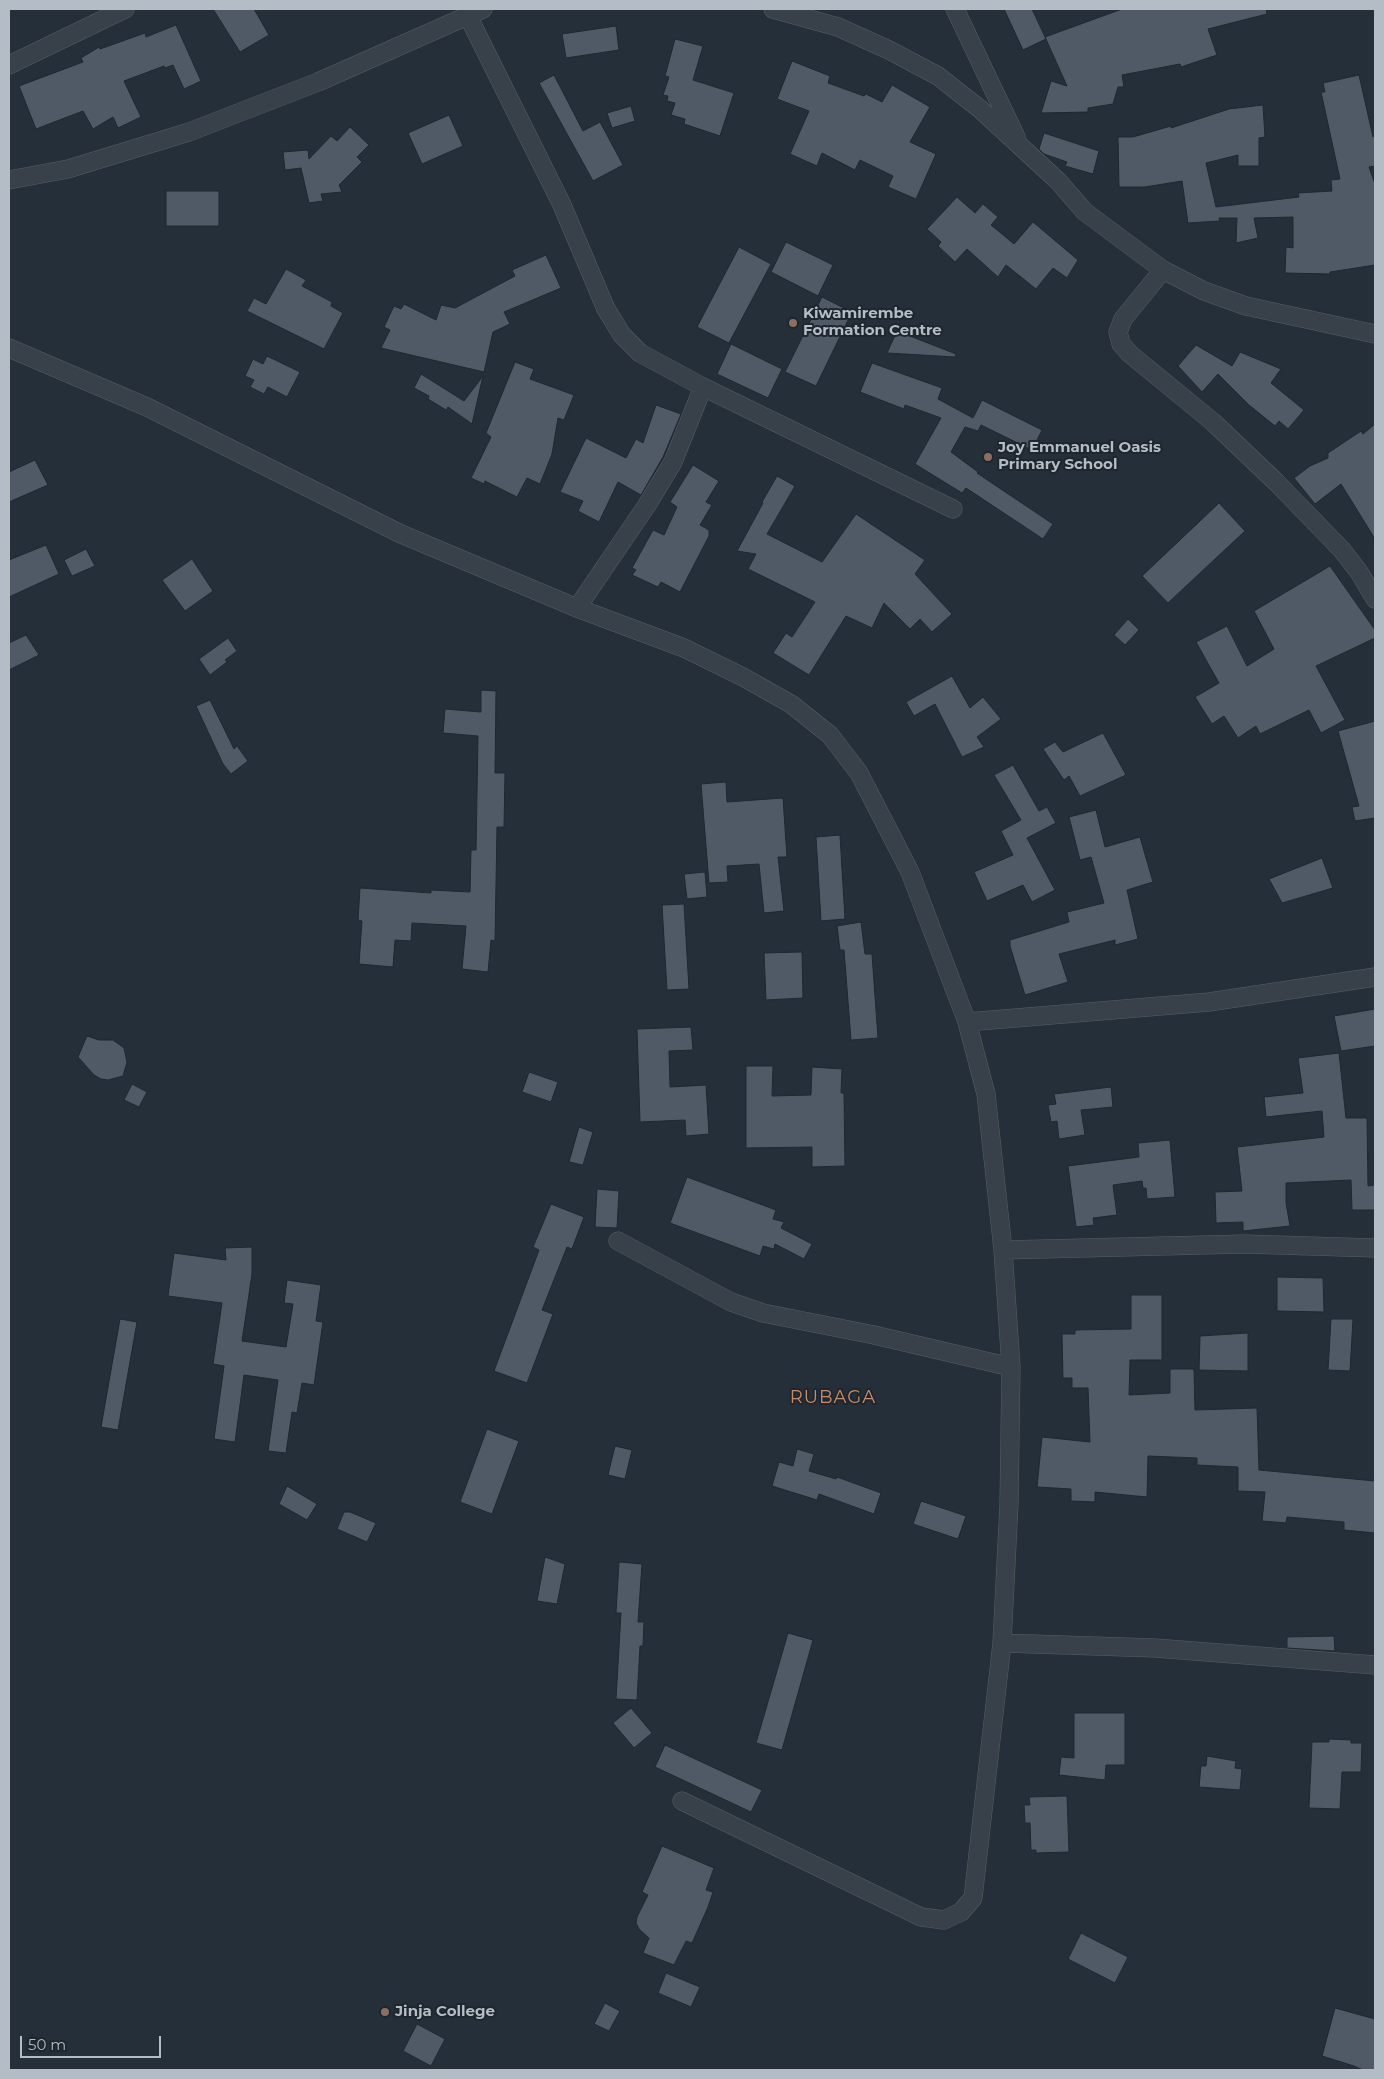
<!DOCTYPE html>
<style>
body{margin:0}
#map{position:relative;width:1384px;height:2079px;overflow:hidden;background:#252f39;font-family:Montserrat,sans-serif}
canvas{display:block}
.frame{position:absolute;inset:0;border:10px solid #b4bcc5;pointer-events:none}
.scale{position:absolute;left:20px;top:2036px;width:141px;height:22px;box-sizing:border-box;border:2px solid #b4bcc5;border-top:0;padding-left:6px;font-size:15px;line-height:18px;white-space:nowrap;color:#b4bcc5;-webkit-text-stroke:4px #1e262e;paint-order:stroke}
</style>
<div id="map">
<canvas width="1384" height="2079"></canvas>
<div class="frame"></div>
<div class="scale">50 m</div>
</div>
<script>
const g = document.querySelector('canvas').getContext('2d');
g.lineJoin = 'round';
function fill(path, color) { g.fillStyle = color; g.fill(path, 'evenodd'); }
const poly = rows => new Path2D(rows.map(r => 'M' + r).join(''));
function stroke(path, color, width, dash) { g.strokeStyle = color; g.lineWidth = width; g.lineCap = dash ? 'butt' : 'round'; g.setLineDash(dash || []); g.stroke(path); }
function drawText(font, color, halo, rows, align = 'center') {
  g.font = font + ' Montserrat,sans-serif'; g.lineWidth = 4; g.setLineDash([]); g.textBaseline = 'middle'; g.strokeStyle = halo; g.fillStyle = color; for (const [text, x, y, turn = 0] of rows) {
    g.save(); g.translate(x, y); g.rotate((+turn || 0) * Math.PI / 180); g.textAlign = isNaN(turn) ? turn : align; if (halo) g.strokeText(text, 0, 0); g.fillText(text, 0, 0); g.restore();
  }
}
const building = poly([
 [213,9,254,9,269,35,240,52,213,9],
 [1004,9,1032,9,1046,39,1023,50,1004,9],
 [1122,9,1266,9,1267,14,1208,29,1217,55,1181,67,1180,64,1122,75,1124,87,1118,87,1113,104,1088,108,1088,112,1041,113,1051,81,1067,86,1045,37,1122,9],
 [176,25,201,81,184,89,173,65,165,68,164,66,124,81,141,117,118,128,113,117,93,129,83,111,36,129,19,86,83,62,81,58,99,47,100,49,145,33,146,37,176,25],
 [616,26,619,50,566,58,562,34,616,26],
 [675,39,703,46,693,80,734,93,720,136,684,124,685,119,671,115,675,103,667,101,668,96,663,95,669,77,665,76,675,39],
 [792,61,830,76,828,83,864,96,866,94,882,102,892,85,930,107,910,142,936,154,916,199,888,187,893,176,860,160,855,170,822,153,817,166,790,154,809,111,777,99,792,61],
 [554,75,583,131,600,122,623,165,593,181,539,83,554,75],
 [1359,75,1373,137,1375,136,1375,166,1369,167,1375,184,1375,265,1330,272,1330,274,1285,273,1286,247,1293,248,1293,217,1254,218,1258,238,1236,243,1237,218,1219,218,1220,221,1188,223,1182,181,1145,187,1119,187,1118,137,1133,137,1171,126,1171,128,1229,109,1263,105,1265,137,1259,138,1259,166,1238,166,1238,155,1206,163,1216,207,1299,197,1298,193,1332,191,1331,180,1340,179,1321,92,1325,92,1323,83,1359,75],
 [631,106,635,121,612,128,607,113,631,106],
 [449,115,463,146,422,164,408,133,449,115],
 [350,127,369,145,357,157,362,162,339,185,342,192,321,194,323,201,309,203,301,168,285,170,283,152,308,150,309,159,331,136,337,141,350,127],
 [1044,133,1099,151,1093,174,1065,166,1067,162,1044,154,1039,149,1044,133],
 [166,191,219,191,219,226,166,226,166,191],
 [957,197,975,213,983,204,998,217,991,225,1014,244,1033,222,1078,260,1067,278,1053,268,1036,289,1006,265,998,277,967,249,955,262,938,246,941,242,927,229,957,197],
 [786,242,833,265,818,296,771,272,786,242],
 [739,247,771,264,729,343,697,327,739,247],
 [546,255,561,288,504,312,510,324,493,332,484,372,381,348,390,330,384,327,394,306,401,309,404,304,436,320,441,305,455,308,515,276,512,270,546,255],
 [286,269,306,280,302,286,332,302,331,306,343,313,324,349,247,311,254,298,266,304,286,269],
 [822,297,852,312,816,386,785,372,822,297],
 [897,331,956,354,955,357,887,353,897,331],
 [731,344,782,369,768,398,717,374,731,344],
 [1196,345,1232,366,1240,352,1281,369,1271,383,1304,410,1288,429,1279,421,1275,426,1249,405,1218,374,1202,392,1178,366,1196,345],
 [267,356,300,372,287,397,268,387,264,394,250,387,254,380,245,376,253,359,263,364,267,356],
 [515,362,534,369,530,379,574,395,564,420,558,418,552,454,540,484,527,478,517,497,485,481,484,484,471,478,491,437,486,433,515,362],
 [872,363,942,388,938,399,973,418,982,400,1042,430,1032,450,981,425,978,431,965,427,951,452,978,472,977,473,1053,524,1043,539,966,488,962,493,915,464,941,418,905,405,904,409,860,392,872,363],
 [421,374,464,401,483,376,472,424,448,407,446,410,428,399,429,396,414,388,421,374],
 [656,405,681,414,663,457,641,495,618,482,599,522,578,511,583,501,560,492,586,438,626,458,636,439,643,443,656,405],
 [1375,424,1375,539,1341,484,1315,504,1294,478,1310,466,1328,458,1328,453,1361,431,1363,434,1375,424],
 [35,460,48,485,9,502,9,472,35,460],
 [693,465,719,481,706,502,712,505,700,525,709,530,709,536,680,592,661,582,658,587,632,575,636,570,632,568,653,530,664,535,677,507,670,502,693,465],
 [777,476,795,486,767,534,822,562,856,514,925,560,915,574,952,614,932,632,920,619,910,629,884,603,872,628,846,616,809,675,773,653,786,633,792,637,815,602,748,569,756,554,737,551,763,503,762,502,777,476],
 [1219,503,1245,531,1168,603,1142,576,1219,503],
 [46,545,59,574,9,597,9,560,46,545],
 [86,549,95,566,72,576,64,560,86,549],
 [192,559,213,591,185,611,162,580,192,559],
 [1330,566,1375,630,1375,638,1316,666,1345,720,1321,733,1309,710,1260,734,1256,726,1238,738,1224,716,1212,724,1195,697,1219,683,1196,642,1227,626,1247,666,1274,649,1254,611,1330,566],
 [1128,619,1139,630,1125,645,1114,635,1128,619],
 [26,635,39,655,9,670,9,643,26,635],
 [228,638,237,651,225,660,227,662,210,675,199,659,228,638],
 [952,676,970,708,983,697,1001,719,977,737,984,747,962,757,935,704,914,716,906,702,952,676],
 [481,690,496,691,495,773,505,773,504,827,497,827,495,941,491,940,488,972,462,969,466,926,412,923,411,941,395,940,393,967,359,964,362,921,358,920,360,888,431,893,431,890,470,892,471,850,476,850,478,736,443,733,445,709,481,712,481,690],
 [210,700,234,749,237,746,248,761,231,774,223,764,196,706,210,700],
 [1375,721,1375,818,1355,821,1352,807,1359,806,1338,731,1375,721],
 [1103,733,1126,775,1080,796,1069,776,1064,780,1043,749,1055,742,1063,752,1103,733],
 [1013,765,1039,811,1047,807,1056,823,1027,838,1055,890,1032,902,1023,885,987,901,974,872,1013,855,1001,831,1021,820,994,775,1013,765],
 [726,782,727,802,783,798,787,857,778,857,784,911,764,913,759,864,727,866,728,882,709,883,701,784,726,782],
 [1096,810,1105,847,1140,837,1153,882,1127,890,1138,939,1115,945,1115,940,1059,954,1068,982,1025,995,1010,946,1010,940,1069,922,1067,912,1104,903,1091,857,1080,860,1069,817,1096,810],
 [840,835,845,919,821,921,816,837,840,835],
 [1322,858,1333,888,1282,903,1269,879,1322,858],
 [705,872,707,897,687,899,684,874,705,872],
 [684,904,689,989,667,990,662,905,684,904],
 [861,922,865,954,872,954,878,1038,851,1040,844,950,840,950,837,926,861,922],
 [802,952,803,998,766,1000,764,953,802,952],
 [1375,1009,1375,1046,1341,1051,1334,1016,1375,1009],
 [691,1027,693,1050,669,1051,670,1087,706,1085,709,1134,686,1136,685,1120,640,1122,637,1029,691,1027],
 [87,1036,99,1040,113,1040,124,1048,127,1062,123,1076,108,1080,101,1079,94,1075,78,1057,87,1036],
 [1339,1053,1346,1118,1367,1118,1368,1186,1375,1185,1375,1210,1352,1210,1351,1180,1286,1183,1286,1203,1290,1226,1243,1231,1243,1222,1216,1223,1215,1192,1242,1191,1237,1147,1324,1137,1322,1111,1266,1117,1264,1097,1303,1093,1298,1058,1339,1053],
 [746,1066,773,1066,772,1096,811,1095,812,1067,842,1069,841,1093,844,1093,845,1166,812,1167,812,1147,746,1148,746,1066],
 [529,1072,558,1082,551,1102,522,1092,529,1072],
 [132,1084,147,1092,139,1107,124,1100,132,1084],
 [1111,1087,1113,1107,1081,1110,1085,1135,1059,1139,1057,1121,1051,1122,1048,1105,1056,1104,1054,1094,1111,1087],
 [579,1127,593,1132,583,1165,569,1162,579,1127],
 [1170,1140,1175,1197,1147,1199,1146,1188,1143,1188,1142,1181,1113,1185,1117,1215,1093,1218,1094,1225,1076,1227,1068,1166,1139,1157,1138,1143,1170,1140],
 [687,1177,776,1210,773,1219,784,1222,781,1228,812,1244,804,1259,775,1244,774,1249,763,1246,760,1256,670,1223,687,1177],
 [597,1189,619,1191,617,1228,595,1227,597,1189],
 [551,1204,584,1217,572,1249,567,1247,542,1310,553,1314,527,1383,494,1371,539,1250,533,1247,551,1204],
 [252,1247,252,1274,242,1341,286,1347,293,1304,284,1303,287,1280,321,1285,316,1321,323,1322,314,1385,302,1383,297,1413,292,1412,286,1453,268,1451,278,1380,244,1375,235,1442,214,1439,224,1366,213,1364,222,1303,168,1296,174,1253,226,1260,225,1248,252,1247],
 [1277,1277,1323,1278,1324,1312,1277,1311,1277,1277],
 [1131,1295,1162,1295,1162,1360,1130,1360,1129,1395,1170,1393,1170,1369,1194,1369,1195,1410,1257,1408,1259,1470,1375,1481,1375,1533,1344,1530,1344,1522,1287,1517,1286,1523,1262,1521,1265,1492,1238,1491,1238,1467,1197,1465,1197,1458,1148,1456,1147,1497,1095,1492,1095,1502,1071,1501,1071,1489,1037,1487,1042,1437,1090,1442,1088,1388,1072,1388,1072,1378,1063,1378,1062,1334,1075,1334,1075,1330,1131,1329,1131,1295],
 [120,1319,137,1322,118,1430,101,1427,120,1319],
 [1331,1319,1353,1319,1350,1371,1328,1370,1331,1319],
 [1248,1333,1248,1371,1199,1370,1200,1336,1248,1333],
 [487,1429,519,1441,492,1514,460,1502,487,1429],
 [615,1446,632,1450,625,1479,608,1475,615,1446],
 [797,1449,814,1454,809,1471,836,1479,837,1477,881,1493,874,1514,819,1494,817,1500,772,1486,779,1462,793,1466,797,1449],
 [287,1486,317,1504,307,1520,279,1504,287,1486],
 [921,1501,966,1516,958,1539,913,1524,921,1501],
 [344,1512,350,1512,376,1523,367,1542,337,1529,344,1512],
 [545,1557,565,1564,557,1604,537,1601,545,1557],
 [619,1562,642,1564,638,1622,644,1622,643,1646,640,1646,637,1700,616,1699,621,1613,616,1613,619,1562],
 [788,1633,813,1640,782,1750,756,1743,788,1633],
 [1334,1636,1335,1651,1287,1648,1287,1637,1334,1636],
 [631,1708,652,1733,634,1748,613,1723,631,1708],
 [1074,1713,1125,1713,1125,1765,1106,1765,1105,1780,1059,1775,1061,1757,1074,1758,1074,1713],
 [1329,1739,1351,1740,1351,1743,1362,1743,1361,1772,1342,1772,1340,1809,1309,1808,1312,1742,1329,1742,1329,1739],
 [665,1745,762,1790,751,1812,655,1767,665,1745],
 [1207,1756,1236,1761,1235,1768,1242,1769,1240,1790,1199,1787,1201,1766,1206,1766,1207,1756],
 [1067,1796,1069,1852,1036,1853,1036,1850,1031,1850,1030,1823,1025,1823,1024,1805,1030,1805,1029,1797,1067,1796],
 [662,1846,714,1868,706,1890,713,1892,708,1907,692,1943,686,1941,674,1965,643,1953,649,1938,639,1929,636,1923,637,1917,648,1895,642,1892,662,1846],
 [1081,1933,1128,1957,1115,1983,1068,1959,1081,1933],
 [666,1973,700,1987,691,2007,658,1993,666,1973],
 [605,2003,620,2011,609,2031,594,2024,605,2003],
 [1335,2008,1375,2019,1375,2070,1363,2070,1354,2066,1322,2056,1335,2008],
 [417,2024,445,2039,431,2066,403,2051,417,2024]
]);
const minor = poly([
 [773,9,838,27,889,50,938,76,980,109,1058,181,1085,212,1163,270,1204,291,1246,306,1375,334],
 [955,9,1016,137],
 [468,16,562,205,606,309,622,335,640,353,703,387,953,509],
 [9,65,125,9],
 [9,180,68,169,189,132,318,82,483,9],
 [1163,270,1123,319,1118,332,1121,344,1130,354,1213,422,1276,482,1342,550,1359,572,1375,599],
 [9,348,147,407,401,534,577,608,684,648,743,677,791,704,830,735,859,773,910,872,967,1022,986,1094,1003,1250,1011,1367,1009,1504,1002,1643,973,1898,961,1912,944,1920,921,1917,682,1801],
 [577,608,647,505,673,462,703,387],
 [967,1022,1209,1002,1375,977],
 [618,1241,731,1302,763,1313,874,1335,1011,1367],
 [1003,1250,1244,1244,1375,1248],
 [1002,1643,1155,1648,1375,1665]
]);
const markers = [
 [793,323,5,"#8d6e63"],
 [988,457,5,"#8d6e63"],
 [385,2012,5,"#8d6e63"]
];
const poiNames = [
 ["Kiwamirembe",803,314],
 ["Formation Centre",803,331],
 ["Joy Emmanuel Oasis",998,448],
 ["Primary School",998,465],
 ["Jinja College",395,2012]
];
const quarterNames = [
 ["RUBAGA",833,1398]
];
fill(building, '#505a66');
stroke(building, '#1f2830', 1);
stroke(minor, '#565f67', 19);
stroke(minor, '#384149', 18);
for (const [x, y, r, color] of markers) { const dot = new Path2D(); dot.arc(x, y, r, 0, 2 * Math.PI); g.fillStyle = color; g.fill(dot); stroke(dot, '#1e262e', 2); }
drawText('bold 15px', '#b4bcc5', '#1e262e', poiNames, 'left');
g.letterSpacing = '1px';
drawText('18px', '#c88c6c', '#1e262e', quarterNames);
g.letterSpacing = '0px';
</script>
